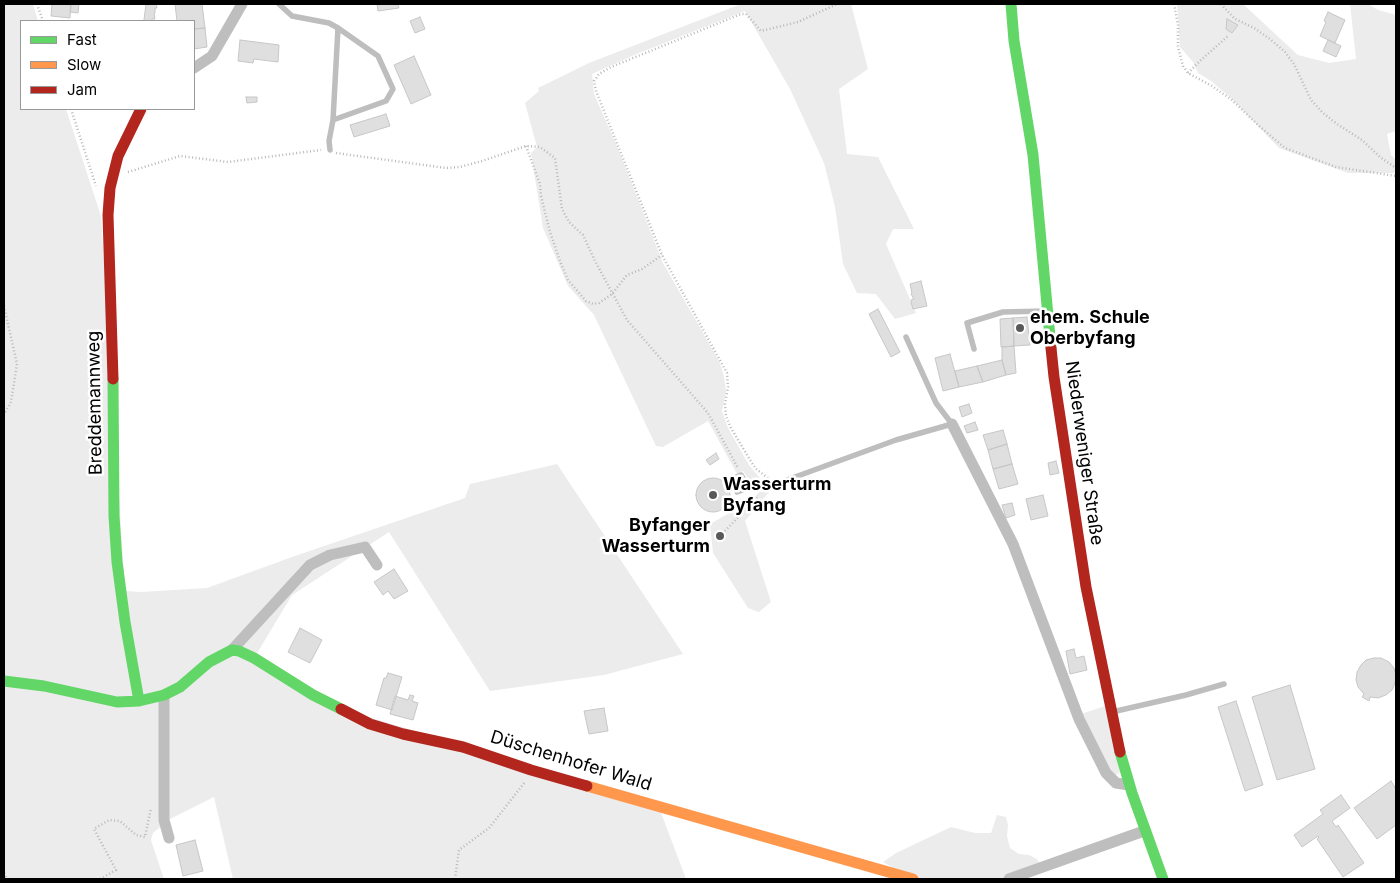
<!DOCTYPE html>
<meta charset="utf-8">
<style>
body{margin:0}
#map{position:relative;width:1400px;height:883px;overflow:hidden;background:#fff;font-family:Inter,sans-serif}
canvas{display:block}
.frame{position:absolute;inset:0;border:5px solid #000;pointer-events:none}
.legend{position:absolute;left:20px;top:20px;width:175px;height:90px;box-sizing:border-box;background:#fff;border:1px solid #999;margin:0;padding:6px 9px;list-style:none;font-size:15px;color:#000}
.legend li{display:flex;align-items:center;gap:10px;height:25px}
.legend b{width:25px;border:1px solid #999}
</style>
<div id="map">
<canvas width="1400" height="883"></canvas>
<div class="frame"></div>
<ul class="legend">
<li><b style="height:6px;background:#63d668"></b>Fast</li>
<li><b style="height:6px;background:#ff974d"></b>Slow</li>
<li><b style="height:6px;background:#b3261e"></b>Jam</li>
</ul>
</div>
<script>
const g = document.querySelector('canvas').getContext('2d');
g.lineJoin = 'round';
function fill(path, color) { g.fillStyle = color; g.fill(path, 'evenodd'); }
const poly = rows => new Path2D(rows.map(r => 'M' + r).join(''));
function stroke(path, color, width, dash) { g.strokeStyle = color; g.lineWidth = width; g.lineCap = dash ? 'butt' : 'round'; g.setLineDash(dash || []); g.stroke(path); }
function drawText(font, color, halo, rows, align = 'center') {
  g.font = font + ' Inter,sans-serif'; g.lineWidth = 5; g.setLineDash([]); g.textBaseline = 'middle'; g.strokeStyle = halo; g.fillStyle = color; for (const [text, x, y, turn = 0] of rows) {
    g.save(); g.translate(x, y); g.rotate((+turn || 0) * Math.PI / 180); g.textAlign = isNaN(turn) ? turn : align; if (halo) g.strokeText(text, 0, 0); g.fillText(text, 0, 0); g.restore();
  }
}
const green = poly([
 [4,4,33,4,38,21,21,21,21,109,66,109,101,216,125,591,141,592,207,588,292,557,465,498,470,484,557,464,683,654,604,675,490,691,389,532,292,595,256,655,341,709,657,802,686,879,233,879,214,797,170,819,153,833,151,840,164,879,4,879],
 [741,4,851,4,868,69,839,89,847,154,878,157,914,229,893,229,886,244,916,313,895,319,876,294,857,293,843,264,835,207,824,163,790,89,745,11,634,55,592,74,594,94,617,146,663,263,719,361,724,376,726,392,722,411,728,428,737,444,749,465,765,484,757,485,749,480,743,471,737,474,708,421,663,447,656,446,594,315,568,286,543,228,531,153,537,147,525,103,539,91,538,88,589,63],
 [1177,4,1243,4,1298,55,1329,63,1356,59,1350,4,1368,4,1378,10,1396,15,1396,131,1387,134,1391,155,1396,160,1396,173,1348,173,1279,148,1232,99,1211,81,1198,73,1193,62,1180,47],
 [770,491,745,521,771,602,759,612,748,608,713,553,710,524,752,500,759,492],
 [1105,706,1120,772,1115,776,1109,773,1081,714],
 [997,815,1006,817,1008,825,1007,836,1010,848,1019,854,1029,855,1037,859,1041,867,1006,879,913,879,883,862,896,853,951,827,975,833,991,833]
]);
const building = poly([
 [52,4,71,4,70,18,51,16,52,4],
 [71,4,79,4,78,13,70,12,71,4],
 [146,4,156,4,157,8,155,8,155,13,154,13,155,19,152,19,152,21,142,21,144,20,146,4],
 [175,4,202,4,205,28,194,29,194,21,177,21,175,4],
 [377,4,398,4,399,8,378,11,377,4],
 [1328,12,1345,20,1335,43,1320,36,1326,22,1324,21,1328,12],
 [420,17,425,29,415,33,410,21,420,17],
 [1227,19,1238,25,1232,33,1226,29,1227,19],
 [205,28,207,47,194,49,194,29,205,28],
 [240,40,279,45,278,62,254,59,253,63,238,61,240,40],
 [1328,40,1341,46,1336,57,1323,51,1328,40],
 [414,56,431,95,411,104,394,65,414,56],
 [246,97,257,97,257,102,247,103,246,97],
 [386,114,390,126,354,137,350,125,386,114],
 [921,281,927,306,913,309,911,302,912,299,914,299,911,294,912,293,910,284,921,281],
 [878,309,900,352,891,357,869,314,878,309],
 [1027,317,1030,345,1014,346,1013,318,1027,317],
 [1013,318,1014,346,1001,347,1000,319,1013,318],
 [1014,346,1016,373,1006,375,1002,360,1002,347,1014,346],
 [950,354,959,387,943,391,935,358,950,354],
 [1002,360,1006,375,983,382,977,366,1002,360],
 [977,366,983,382,959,387,955,371,977,366],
 [969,404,972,413,962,417,959,407,969,404],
 [975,422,978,430,967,433,964,426,975,422],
 [1003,430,1007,444,988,450,983,435,1003,430],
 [1007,444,1012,464,993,469,988,450,1007,444],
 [716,453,719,459,710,465,706,460,716,453],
 [1056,461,1059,473,1050,475,1048,463,1056,461],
 [1012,464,1018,484,999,489,993,469,1012,464],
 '696 495a17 17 0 1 1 34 0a17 17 0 1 1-34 0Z',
 [1043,495,1048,516,1031,520,1026,499,1043,495],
 [1012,503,1015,515,1006,518,1002,505,1012,503],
 [394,569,408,591,394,599,388,591,383,595,374,582,394,569],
 [300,628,322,640,310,663,288,652,300,628],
 [1074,649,1076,658,1084,656,1087,670,1070,674,1066,651,1074,649],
 [1374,658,1381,658,1389,662,1394,668,1396,676,1395,683,1392,690,1386,695,1378,698,1370,697,1369,701,1362,697,1364,694,1358,687,1356,680,1357,672,1361,665,1366,660,1374,658],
 [388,673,402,677,392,710,376,705,384,678,386,678,388,673],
 [1290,685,1315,769,1277,780,1252,697,1290,685],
 [410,695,414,696,412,701,418,703,413,720,390,714,395,696,408,700,410,695],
 [1236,701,1263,785,1245,791,1218,707,1236,701],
 [604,708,608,731,589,734,584,711,604,708],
 [1391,781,1396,789,1396,825,1377,839,1354,808,1391,781],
 [1341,795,1350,808,1332,821,1336,827,1338,825,1364,863,1343,877,1317,839,1319,837,1318,836,1302,847,1294,835,1323,814,1320,810,1341,795],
 [195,840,203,871,183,876,176,845,195,840]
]);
const path = poly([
 [37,4,43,21],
 [1174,4,1178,25,1178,47,1183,66,1188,73,1212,86,1232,100,1258,125,1285,148,1336,167,1396,176],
 [1221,4,1235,19,1254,28,1270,39,1285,52,1294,64,1311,100,1323,113,1337,124,1362,140,1380,157,1396,168],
 [1188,73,1201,60,1228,36],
 [71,109,96,186],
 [526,146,540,184,541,196,550,232,560,261,568,280,586,301,593,304,599,303,612,294,627,275,642,269,662,255],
 [336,153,446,168,460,167,482,161,526,146,540,147,555,158,562,209,569,222,583,235,595,261,627,320,708,413,738,468],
 [128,172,180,156,228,162,321,150],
 [4,306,17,364,11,402,4,414],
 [768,478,756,469,750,460,731,428,726,416,725,404,728,387,727,373,662,255,596,91,594,81,599,74,611,67,741,14,746,14,761,31,798,22,837,4],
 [720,536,759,496],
 [4,873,7,879],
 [100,879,116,870,94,829,109,820,120,821,136,835,145,837,151,808],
 [455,879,459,850,489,828,525,782]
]);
const lane = poly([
 [279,4,292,16,329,23,338,28,378,56,393,89,386,101,333,120,338,28],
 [330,150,329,141,333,120],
 [974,349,967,323,1003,312,1046,311],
 [730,480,741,475,747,484,751,487,765,488,896,440,952,424,936,403,906,337],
 [737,492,751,487],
 [1112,712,1186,695,1224,684]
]);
const street = poly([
 [194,68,212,56,242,4],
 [952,424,1013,544,1079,719,1106,773,1116,783,1129,785],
 [232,650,310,565,330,555,365,547,377,565],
 [164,695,164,820,169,838],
 [1009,879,1144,831]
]);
const fast = poly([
 [1011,4,1014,41,1033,155,1051,348],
 [113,379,114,516,117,562,125,622,139,701],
 [4,681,44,686,117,702,139,701,164,695,180,687,209,662,232,650,239,651,254,658,313,695,341,709],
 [1120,752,1132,793,1163,879]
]);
const slow = poly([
 [587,786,913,879]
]);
const jam = poly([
 [1051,348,1054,377,1086,587,1120,752],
 [113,379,108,215,110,188,118,156,141,109],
 [341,709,370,724,403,734,463,747,531,770,587,786]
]);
const markers = [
 [1020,328,5,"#595959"],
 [713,495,5,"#595959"],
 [720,536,5,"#595959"]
];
const poiNames = [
 ["ehem. Schule",1030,318],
 ["Oberbyfang",1030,339],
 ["Wasserturm",723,485],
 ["Byfang",723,506],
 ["Byfanger",710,526,"right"],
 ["Wasserturm",710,547,"right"]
];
const streetNames = [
 ["Breddemannweg",95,403,-91],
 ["Niederweniger Straße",1084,453,82],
 ["Düschenhofer Wald",571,761,17]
];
fill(green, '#ececec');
fill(building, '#dfdfdf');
stroke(building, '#c7c7c7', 1);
stroke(path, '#b9b9b9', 2.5, [1, 2.5]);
stroke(lane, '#bebebe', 5.5);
stroke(street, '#bebebe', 11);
stroke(fast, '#63d668', 11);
stroke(slow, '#ff974d', 11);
stroke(jam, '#b3261e', 11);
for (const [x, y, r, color] of markers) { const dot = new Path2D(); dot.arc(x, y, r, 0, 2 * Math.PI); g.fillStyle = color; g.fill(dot); stroke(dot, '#fff', 2); }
drawText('bold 18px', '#000', '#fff', poiNames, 'left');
drawText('18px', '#000', '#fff', streetNames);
</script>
